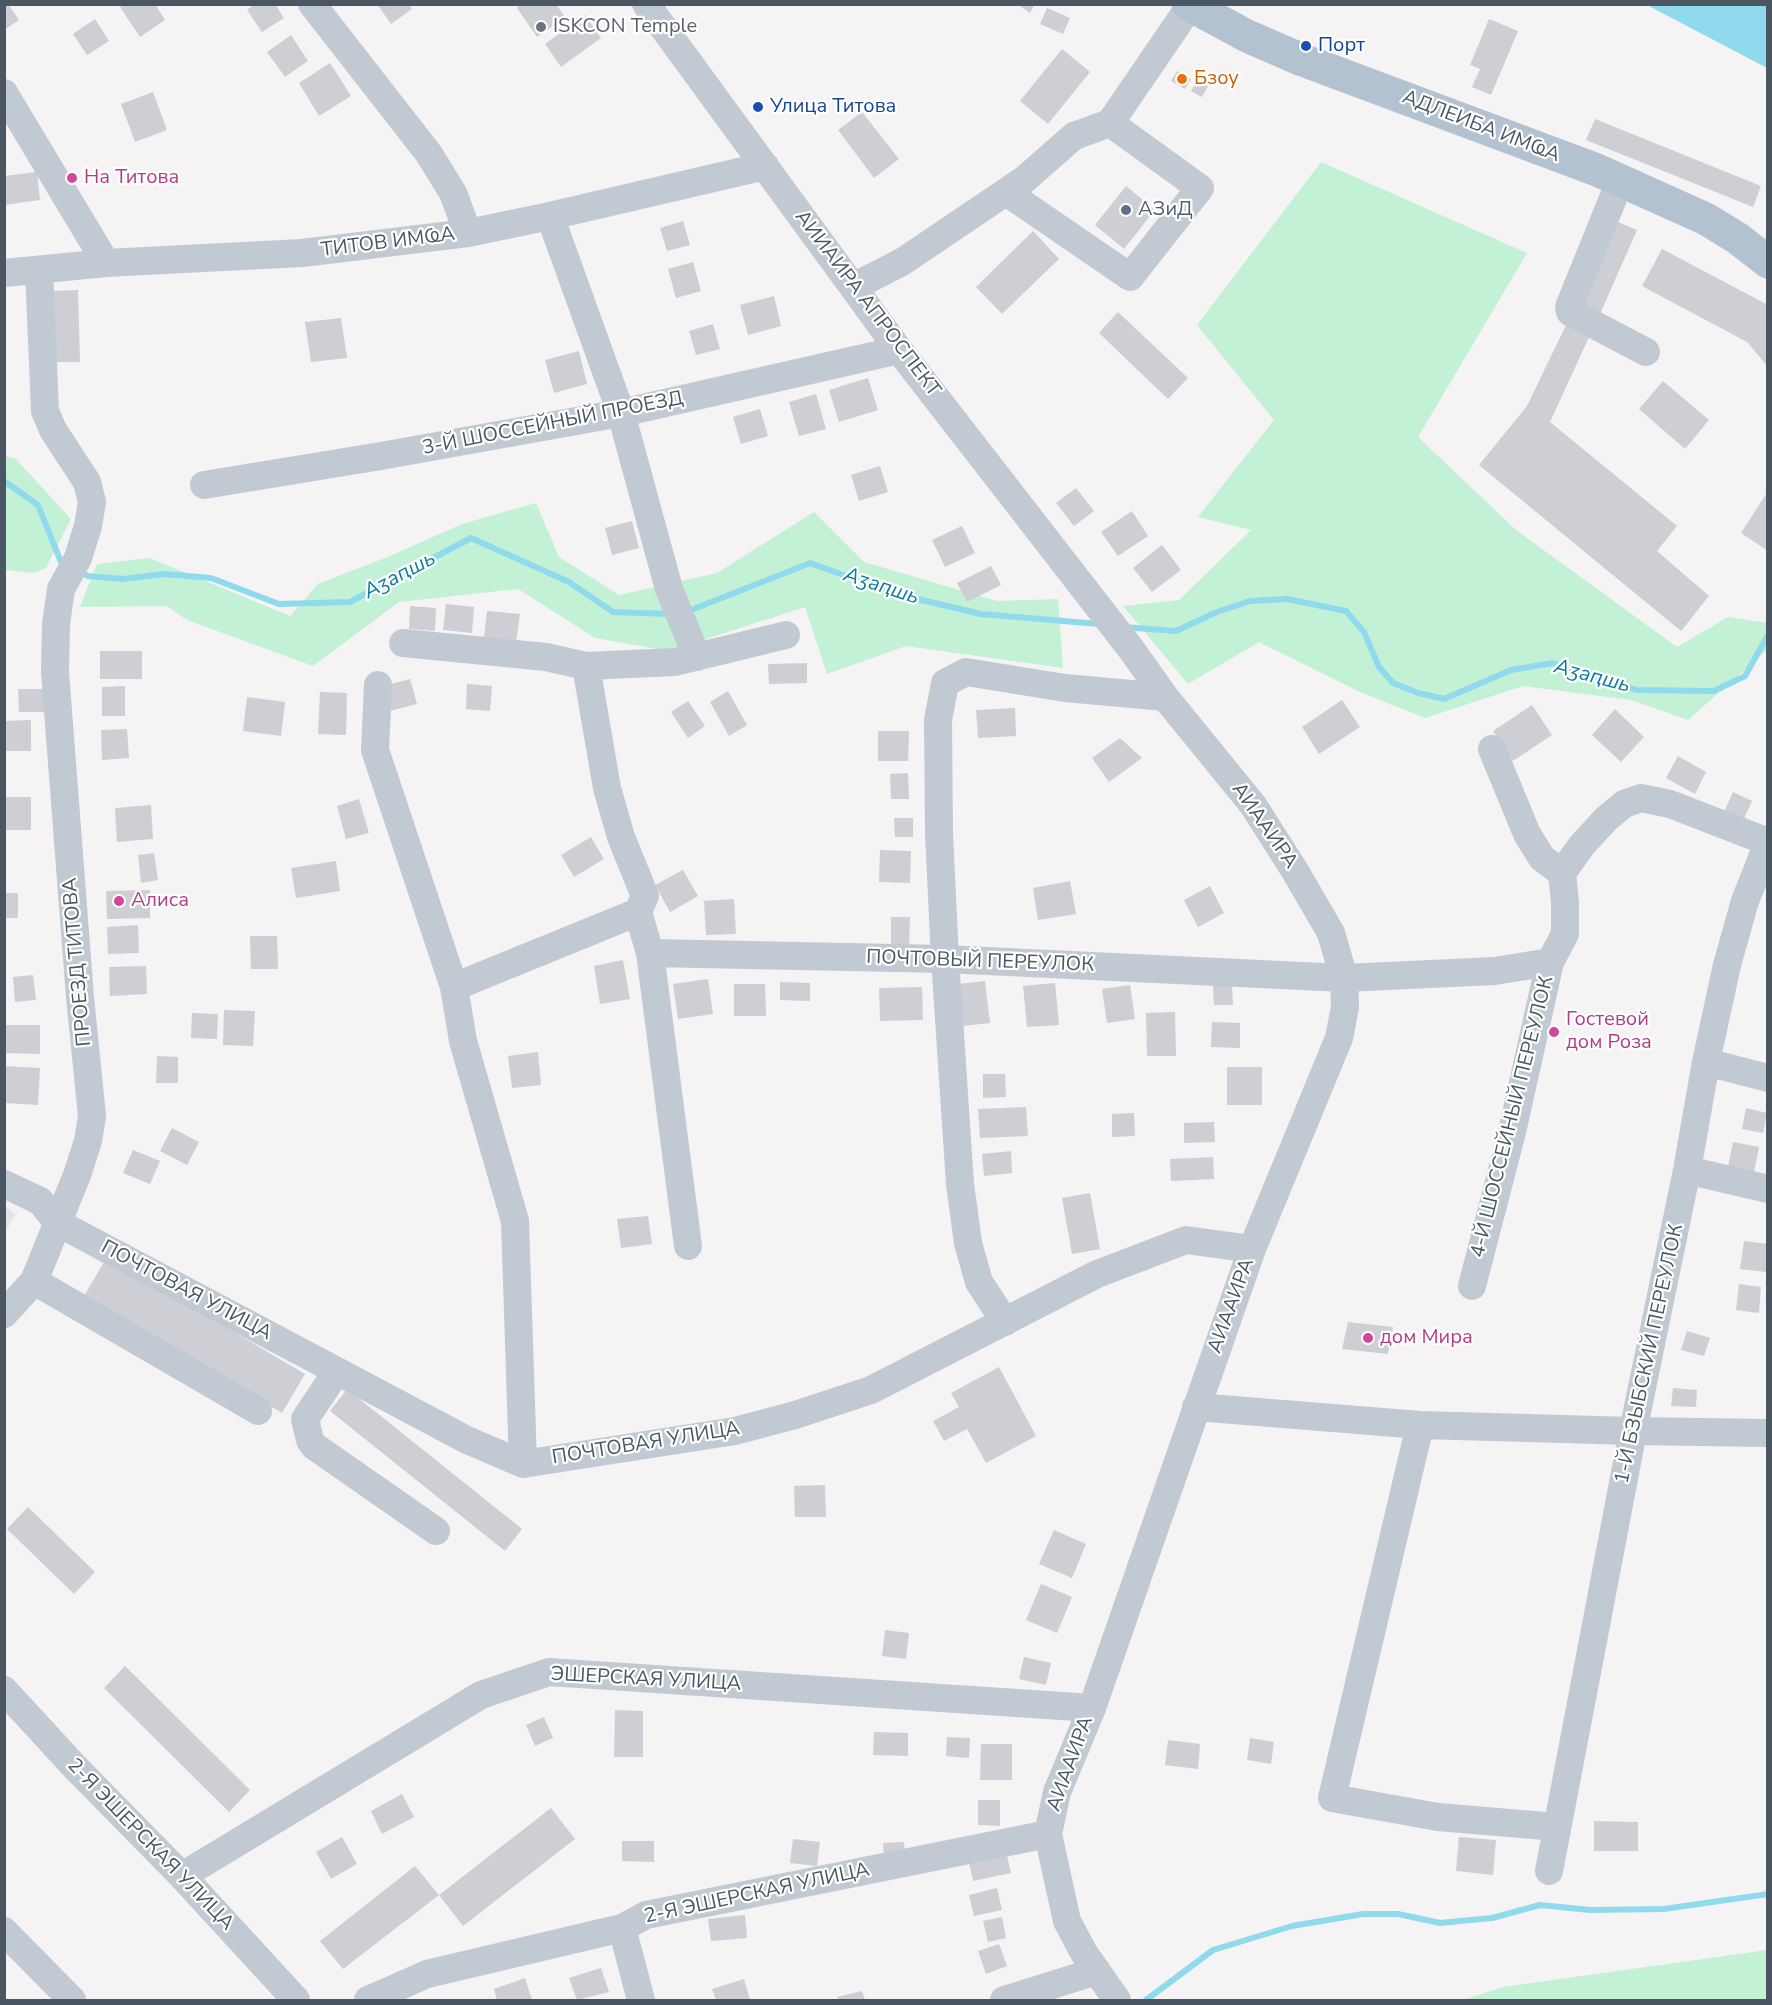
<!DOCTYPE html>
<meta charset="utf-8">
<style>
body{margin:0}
#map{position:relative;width:1772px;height:2005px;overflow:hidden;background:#f5f3f3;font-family:"Nunito Sans",sans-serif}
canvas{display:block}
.frame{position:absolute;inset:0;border:6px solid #4a5661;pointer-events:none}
</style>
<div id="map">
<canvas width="1772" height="2005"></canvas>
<div class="frame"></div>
</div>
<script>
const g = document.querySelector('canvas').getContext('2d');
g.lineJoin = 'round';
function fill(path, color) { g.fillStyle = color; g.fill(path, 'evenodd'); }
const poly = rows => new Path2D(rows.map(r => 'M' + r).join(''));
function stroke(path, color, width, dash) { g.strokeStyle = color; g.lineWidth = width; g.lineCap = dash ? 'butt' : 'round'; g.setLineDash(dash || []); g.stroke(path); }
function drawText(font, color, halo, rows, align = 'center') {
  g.font = font + ' "Nunito Sans",sans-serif'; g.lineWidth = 4.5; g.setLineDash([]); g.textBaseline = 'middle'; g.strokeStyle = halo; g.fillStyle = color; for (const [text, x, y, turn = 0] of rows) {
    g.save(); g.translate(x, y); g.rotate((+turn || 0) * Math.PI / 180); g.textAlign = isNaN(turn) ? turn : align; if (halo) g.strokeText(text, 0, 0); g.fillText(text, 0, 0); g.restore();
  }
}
const education = poly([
 [5,1206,16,1214,5,1232]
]);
const green = poly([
 [1321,162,1527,253,1418,437,1516,530,1677,647,1728,617,1767,623,1767,650,1688,720,1631,700,1523,686,1425,718,1360,692,1259,642,1188,684,1123,606,1179,600,1251,530,1198,517,1274,420,1197,325],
 [4,456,16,459,71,519,46,568,34,573,5,570],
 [536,503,559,557,619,595,717,573,814,512,864,562,997,601,1058,599,1063,668,906,646,827,674,805,607,669,651,595,638,518,589,399,602,313,666,187,620,167,606,80,607,97,564,150,558,290,616,318,584,390,556,462,524],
 [1767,1950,1767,2000,1463,2000,1503,1987]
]);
const water = poly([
 [1647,5,1767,5,1767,68]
]);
const stream = poly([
 [4,481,38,505,61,562,65,564],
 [79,572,88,576,123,579,164,574,211,578,279,604,350,602,471,538,569,582,613,612,670,614],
 [686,612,810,563,896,594,981,614,1099,624],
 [1124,627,1176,631,1217,612,1250,601,1287,599,1346,611,1364,632,1379,667,1393,683,1418,693,1444,699,1511,670,1553,663,1637,690,1714,691,1745,676,1768,635],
 [1146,2000,1213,1950,1292,1926,1363,1914,1398,1914,1440,1923,1492,1918,1540,1905,1590,1910,1664,1909,1768,1894]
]);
const building = poly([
 [8,4,19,20,4,30,4,6],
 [125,4,155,4,165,20,140,37,120,7],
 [255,4,275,4,284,18,262,32,247,10],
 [377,4,409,4,412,9,391,24],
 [521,4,556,4,565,17,537,37,517,8],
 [1017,4,1035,4,1030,13],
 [1047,8,1070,18,1063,34,1040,24],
 [585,15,601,38,561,67,545,44],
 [95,19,109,41,87,55,73,34],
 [1489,19,1518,31,1491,95,1472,87,1480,69,1470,65],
 [291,35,308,61,285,77,267,52],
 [1062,49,1090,72,1048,124,1020,101],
 [330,63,351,96,319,116,299,83],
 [1177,71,1191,79,1185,89,1171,81],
 [1197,80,1208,86,1202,97,1191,91],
 [153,92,167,130,135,142,121,104],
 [862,112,899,159,874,178,838,130],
 [1595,119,1761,186,1753,207,1586,140],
 [37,172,40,200,4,205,4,176],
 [1126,186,1155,210,1124,249,1095,225],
 [1613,220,1637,230,1600,314,1576,303],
 [683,221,690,245,667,251,660,228],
 [1033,231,1059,259,1002,314,976,287],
 [1662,249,1768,305,1768,367,1747,342,1642,286],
 [693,262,701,291,676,298,668,269],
 [78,290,80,362,53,362,51,291],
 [774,296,781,326,748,335,740,305],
 [1118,312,1188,378,1168,399,1099,333],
 [341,318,347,358,311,362,305,322],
 [1567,323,1590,335,1550,422,1677,526,1657,551,1709,596,1681,631,1479,465,1527,406],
 [713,324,720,349,696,355,689,331],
 [579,351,587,384,554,393,545,360],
 [868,378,878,410,839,422,829,390],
 [1663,381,1709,420,1685,449,1639,409],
 [816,394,826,429,799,436,789,402],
 [760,409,768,436,741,444,733,417],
 [880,466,888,492,859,501,851,475],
 [1076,488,1094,511,1074,526,1056,503],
 [1768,491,1768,551,1741,533],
 [1132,511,1148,536,1118,556,1101,532],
 [632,521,639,548,612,555,605,528],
 [962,526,975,553,945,567,932,540],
 [1162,545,1181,570,1152,592,1133,568],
 [991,566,1001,585,967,602,957,583],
 [446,604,474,607,472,633,443,630],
 [410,606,436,608,435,631,409,629],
 [487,611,520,614,516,642,484,638],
 [100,651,142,651,142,679,100,679],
 [807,663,807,683,769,684,768,664],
 [410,679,417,704,390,711,383,686],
 [467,684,492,686,490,711,466,709],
 [125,686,125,716,102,716,102,687],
 [18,689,46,689,47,712,19,712],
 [728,691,747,725,729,736,710,702],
 [320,692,347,693,346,735,318,734],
 [247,697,285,702,281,736,243,731],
 [1342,700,1360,727,1319,754,1302,727],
 [688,701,705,726,688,738,671,712],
 [1532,705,1552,735,1513,761,1493,731],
 [1015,708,1016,736,978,738,976,710],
 [1615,709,1644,737,1621,762,1592,735],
 [31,720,31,751,6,751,6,721],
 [127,729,129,758,102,760,101,730],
 [878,731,909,731,908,761,878,761],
 [1120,738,1142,758,1109,782,1092,758],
 [1678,756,1706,772,1695,794,1666,778],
 [908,773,909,799,891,799,890,774],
 [1733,792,1752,801,1743,821,1724,812],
 [4,797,31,797,31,830,4,830],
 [359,799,369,833,346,839,337,806],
 [151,805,153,839,117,842,115,808],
 [894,818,913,818,913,837,895,837],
 [591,837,604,859,574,877,561,855],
 [880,850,911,851,910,883,879,882],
 [154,853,158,880,141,883,138,855],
 [336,861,340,891,296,898,291,868],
 [683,870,698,896,670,912,655,885],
 [1070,881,1076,914,1038,920,1033,888],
 [1210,886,1224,913,1198,927,1184,900],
 [150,890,150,918,107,919,106,891],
 [4,893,18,893,18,918,4,918],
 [734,899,736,934,706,935,704,901],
 [891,917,910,917,909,948,891,947],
 [138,925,139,953,108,954,107,927],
 [250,936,277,936,278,969,251,969],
 [623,960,630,999,600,1004,594,966],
 [146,966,147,994,110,996,109,967],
 [33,975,36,1000,15,1002,13,977],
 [708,979,713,1014,678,1019,673,984],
 [985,981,990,1023,963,1026,959,984],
 [780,982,810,983,810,1001,780,1000],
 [1055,983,1059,1025,1027,1027,1023,986],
 [734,984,765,984,766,1016,734,1016],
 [1130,985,1135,1019,1107,1023,1102,989],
 [1232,985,1233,1005,1214,1005,1213,986],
 [922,987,923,1020,880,1021,879,988],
 [224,1010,255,1011,253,1046,223,1045],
 [1175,1012,1176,1056,1147,1056,1146,1013],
 [192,1013,218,1014,217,1039,191,1038],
 [1212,1022,1240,1023,1240,1048,1211,1047],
 [5,1025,40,1025,40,1054,5,1053],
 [538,1052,541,1085,512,1088,508,1056],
 [157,1056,178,1057,178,1083,156,1083],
 [4,1066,40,1068,38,1105,4,1103],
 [1227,1067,1262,1067,1262,1105,1227,1105],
 [983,1074,1005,1074,1006,1097,983,1098],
 [1026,1107,1028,1136,980,1138,978,1109],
 [1746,1108,1767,1113,1763,1133,1742,1129],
 [1134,1113,1135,1136,1112,1137,1112,1114],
 [1214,1122,1215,1142,1184,1143,1184,1123],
 [172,1128,199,1142,187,1165,160,1151],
 [1733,1142,1759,1147,1754,1172,1728,1167],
 [133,1150,160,1161,150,1184,123,1173],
 [1011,1151,1012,1173,984,1176,982,1154],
 [1213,1157,1214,1179,1171,1181,1170,1159],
 [1090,1193,1100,1249,1072,1254,1062,1198],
 [648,1216,652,1244,621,1248,617,1219],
 [1744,1241,1768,1244,1766,1272,1740,1269],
 [107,1257,305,1374,282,1413,84,1296],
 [1739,1284,1761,1287,1759,1313,1736,1310],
 [1348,1322,1393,1327,1388,1354,1342,1349],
 [1687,1331,1710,1338,1704,1356,1681,1350],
 [999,1367,1036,1436,986,1463,967,1429,944,1441,933,1421,959,1407,951,1393],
 [1673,1388,1697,1390,1696,1407,1671,1406],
 [347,1389,522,1529,505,1551,330,1411],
 [825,1485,826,1517,795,1517,794,1486],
 [28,1507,95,1572,74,1594,7,1529],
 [1054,1530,1086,1544,1072,1578,1039,1564],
 [1041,1584,1072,1597,1057,1633,1026,1620],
 [885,1630,909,1633,906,1659,882,1656],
 [1024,1657,1051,1663,1046,1685,1019,1679],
 [125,1666,250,1790,229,1812,104,1688],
 [615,1710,643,1711,643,1757,614,1757],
 [544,1717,553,1738,535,1746,526,1725],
 [874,1732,908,1733,908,1756,873,1755],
 [947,1737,970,1738,969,1758,946,1756],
 [1250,1738,1274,1742,1271,1764,1247,1760],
 [1168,1740,1200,1744,1198,1769,1165,1765],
 [981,1744,1012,1744,1012,1780,980,1780],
 [402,1794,414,1817,382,1834,371,1811],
 [978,1800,1000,1800,1000,1826,978,1825],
 [551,1808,575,1839,463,1926,439,1895],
 [1594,1821,1638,1822,1638,1851,1594,1851],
 [342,1837,357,1864,331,1879,316,1852],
 [1459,1837,1496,1840,1493,1875,1456,1871],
 [793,1839,820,1842,817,1866,790,1863],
 [622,1841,654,1841,654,1862,622,1861],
 [904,1842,905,1859,884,1860,883,1843],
 [1007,1856,1011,1873,973,1881,969,1863],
 [415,1866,439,1895,343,1969,320,1941],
 [997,1888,1002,1910,974,1916,969,1895],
 [745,1915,747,1938,711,1941,708,1919],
 [1002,1917,1006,1938,988,1942,983,1921],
 [999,1944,1007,1966,986,1974,978,1951],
 [601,1968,609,1992,577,2000,569,1978],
 [525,1978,532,2000,497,2000,494,1989],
 [744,1979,750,2000,716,2000,712,1989],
 [862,1991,865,2000,838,2000,837,1997]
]);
const minor = poly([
 [312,4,429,154,453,193,468,233],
 [646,4,899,350,1131,649,1165,697,1253,805,1295,871,1331,933,1344,978,1345,1007,1339,1038,1252,1249,1092,1708,1057,1792,1048,1834,1067,1921,1084,1953,1117,2000],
 [4,93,106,263],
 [1620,181,1569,307,1570,312,1646,352],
 [1006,192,1130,277,1200,188,1110,123],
 [550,216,621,413,669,589,697,657],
 [4,273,106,263,302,253,468,233,550,216,765,166],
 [853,287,902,262,1025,179,1074,136,1110,123,1190,6],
 [204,485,381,456,621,413,899,350],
 [403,643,546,657,586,666,675,662,786,635],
 [586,666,607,788,621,837,645,896,638,912],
 [378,685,375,750,454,987,463,1041,515,1221,523,1464],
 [1492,749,1527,834,1542,858,1562,873],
 [650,953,688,1246],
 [454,987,638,912,650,953,945,959,1344,978,1495,971,1550,962],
 [1706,1062,1768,1078],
 [1687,1170,1768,1189],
 [4,1184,40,1201,58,1223,467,1440,523,1464,735,1431,795,1415,871,1390,1097,1274,1186,1240,1252,1249],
 [34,1281,258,1411],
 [1472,1286,1512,1132,1550,962,1565,934,1565,903,1562,873,1582,845,1606,819,1624,804,1641,798,1670,804,1768,842],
 [4,1314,34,1281,77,1175,88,1141,92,1116,80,997,55,672,56,624,61,589,78,558,88,526,92,502,87,482,53,430,45,411,39,270],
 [1005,1322,979,1282,968,1243,960,1184,945,959,939,833,938,720,945,683,966,672,1065,688,1165,697],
 [337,1371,305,1419,310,1440,314,1446,436,1531],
 [1196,1407,1420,1425,1633,1431,1768,1433],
 [1420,1425,1332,1798,1438,1817,1557,1827],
 [4,1690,73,1765,182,1876,296,2000],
 [1549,1871,1633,1431,1687,1170,1706,1062,1727,965,1745,901,1768,843],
 [182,1876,481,1695,549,1672,1092,1708],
 [622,1928,641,2000],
 [4,1931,72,2000],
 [368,2000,427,1974,622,1928,646,1915,1048,1834],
 [1004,2000,1097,1971]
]);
const major = poly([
 [1188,4,1247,36,1300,59,1597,170,1706,219,1737,238,1768,262]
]);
const markers = [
 [541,27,6,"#6b7280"],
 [1306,46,6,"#1a4fb4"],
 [1182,79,6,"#e8710a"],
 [758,107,6,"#1a4fb4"],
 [72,178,6,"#d1479c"],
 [1126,210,6,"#5c6f8a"],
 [119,901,6,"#d1479c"],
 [1554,1032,6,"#d1479c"],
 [1368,1338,6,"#d1479c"]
];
const worshipNames = [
 ["ISKCON Temple",553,27]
];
const transitNames = [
 ["Порт",1318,46],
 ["Улица Титова",770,107]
];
const foodNames = [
 ["Бзоу",1194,79]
];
const streetNames = [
 ["АДЛЕИБА ИМҨА",1481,127,21],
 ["ТИТОВ ИМҨА",388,243,-7],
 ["АИИАИРА АПРОСПЕКТ",867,304,53],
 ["3-Й ШОССЕЙНЫЙ ПРОЕЗД",553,424,-11],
 ["АИААИРА",1264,826,55],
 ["ПРОЕЗД ТИТОВА",78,962,-95],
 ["ПОЧТОВЫЙ ПЕРЕУЛОК",980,962,2],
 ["4-Й ШОССЕЙНЫЙ ПЕРЕУЛОК",1513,1117,-76],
 ["ПОЧТОВАЯ УЛИЦА",186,1291,28],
 ["АИААИРА",1232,1306,-70],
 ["1-Й БЗЫБСКИЙ ПЕРЕУЛОК",1650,1354,-78],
 ["ПОЧТОВАЯ УЛИЦА",646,1444,-9],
 ["ЭШЕРСКАЯ УЛИЦА",646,1680,3],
 ["АИААИРА",1071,1764,-70],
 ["2-Я ЭШЕРСКАЯ УЛИЦА",150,1845,46],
 ["2-Я ЭШЕРСКАЯ УЛИЦА",757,1894,-12]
];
const hotelNames = [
 ["На Титова",84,178],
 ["Алиса",131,901],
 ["Гостевой",1566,1020],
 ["дом Роза",1566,1043],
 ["дом Мира",1380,1338]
];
const serviceNames = [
 ["АЗиД",1138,210]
];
const waterNames = [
 ["Аӡаԥшь",400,576,-28],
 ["Аӡаԥшь",881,587,18],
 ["Аӡаԥшь",1592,677,15]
];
fill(education, '#e6e4e5');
fill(green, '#c3f1d5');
fill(water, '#90daee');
stroke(stream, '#90daee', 6);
fill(building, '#cdcfd5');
stroke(minor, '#c1cad2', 28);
stroke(major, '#b3c2d1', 33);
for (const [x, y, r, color] of markers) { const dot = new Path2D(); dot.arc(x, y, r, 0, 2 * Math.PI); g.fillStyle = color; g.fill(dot); stroke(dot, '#fff', 2); }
drawText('20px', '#5b616d', '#fff', worshipNames, 'left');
drawText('20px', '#164399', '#fff', transitNames, 'left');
drawText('20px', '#c56008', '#fff', foodNames, 'left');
drawText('20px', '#4a5661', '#fff', streetNames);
drawText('20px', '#b23c85', '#fff', hotelNames, 'left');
drawText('20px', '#4e5e75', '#fff', serviceNames, 'left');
drawText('italic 21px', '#0c7c9b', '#fff', waterNames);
</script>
